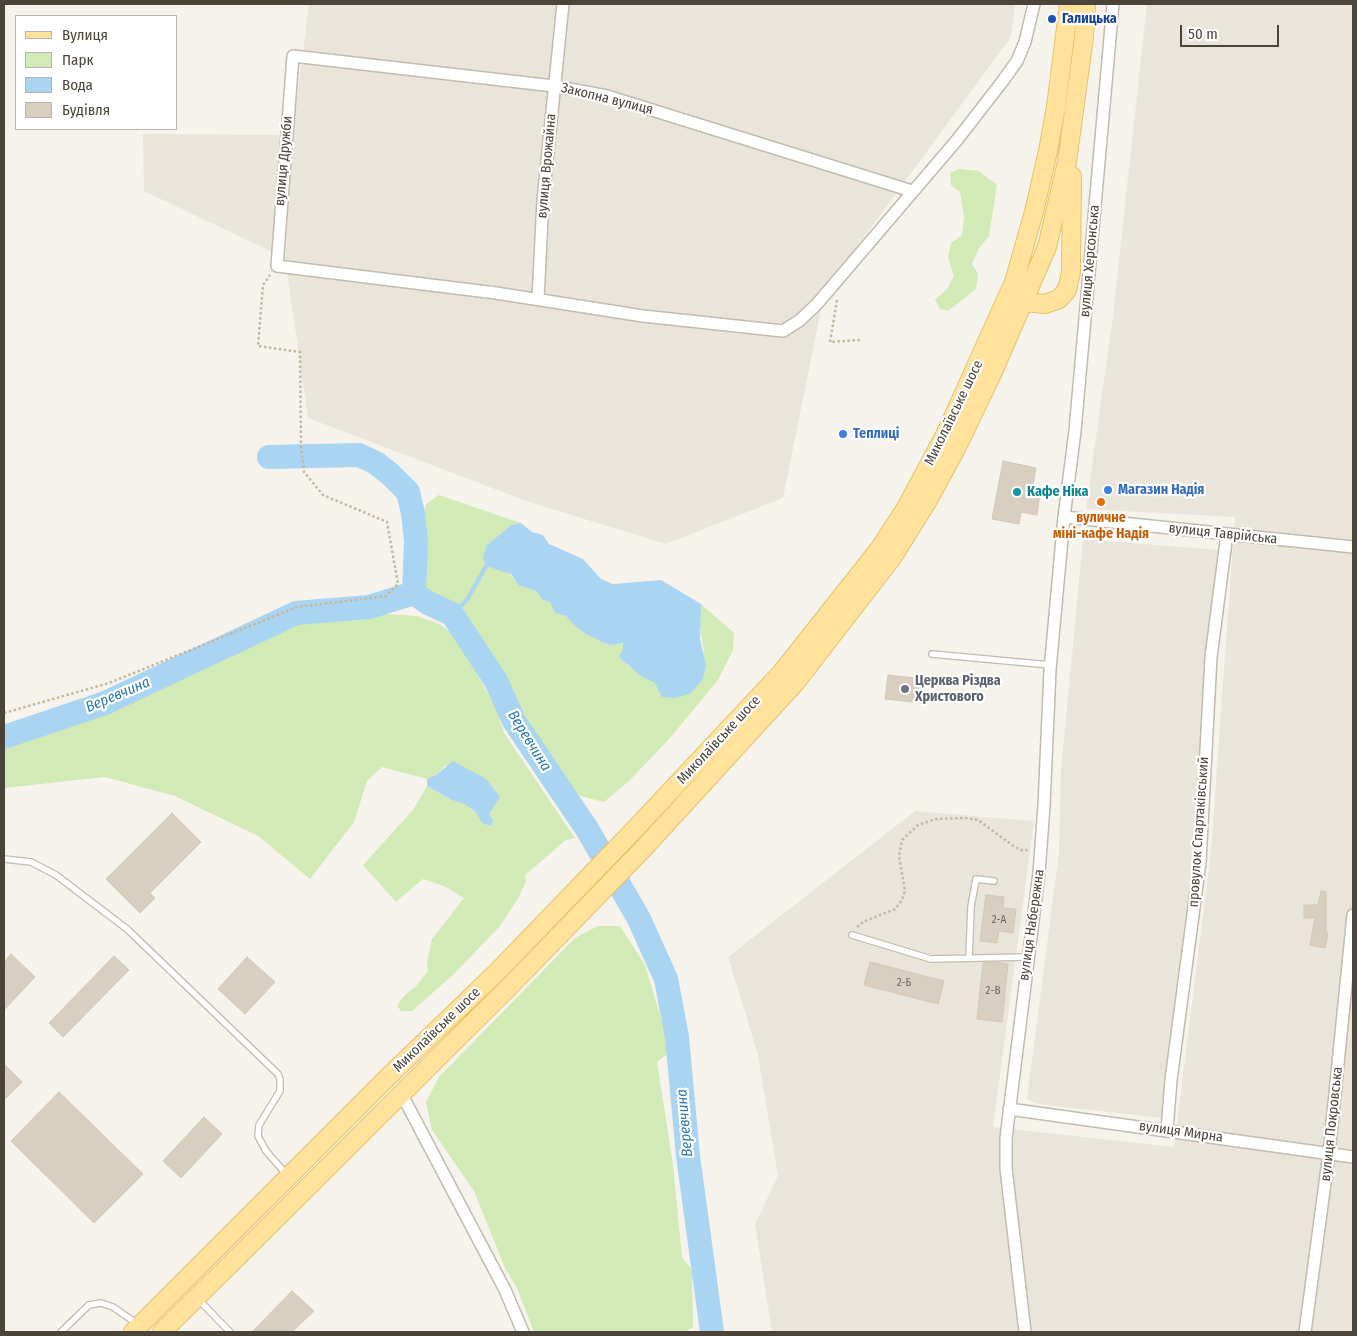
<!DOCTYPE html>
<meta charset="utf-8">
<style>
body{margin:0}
#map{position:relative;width:1357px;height:1336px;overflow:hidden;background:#f6f3ec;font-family:"Fira Sans Condensed",sans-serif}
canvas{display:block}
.frame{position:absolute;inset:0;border:5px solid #4b4439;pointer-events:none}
.legend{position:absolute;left:15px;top:15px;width:162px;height:115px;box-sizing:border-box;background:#fff;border:1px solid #b7b4b0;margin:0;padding:6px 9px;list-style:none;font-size:15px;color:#4b4439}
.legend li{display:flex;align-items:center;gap:10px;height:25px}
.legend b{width:25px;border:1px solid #b7b4b0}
.scale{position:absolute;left:1180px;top:25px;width:99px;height:22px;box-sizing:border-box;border:2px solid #4b4439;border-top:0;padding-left:6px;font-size:15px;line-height:18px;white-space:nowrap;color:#4b4439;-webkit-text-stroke:4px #fff;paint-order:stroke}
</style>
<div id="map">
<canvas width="1357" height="1336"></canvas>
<div class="frame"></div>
<ul class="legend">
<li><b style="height:6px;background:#ffe39c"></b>Вулиця</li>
<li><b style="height:14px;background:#d2eab5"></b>Парк</li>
<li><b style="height:14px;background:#a9d4f2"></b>Вода</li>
<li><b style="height:14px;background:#d8cfc1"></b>Будівля</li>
</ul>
<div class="scale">50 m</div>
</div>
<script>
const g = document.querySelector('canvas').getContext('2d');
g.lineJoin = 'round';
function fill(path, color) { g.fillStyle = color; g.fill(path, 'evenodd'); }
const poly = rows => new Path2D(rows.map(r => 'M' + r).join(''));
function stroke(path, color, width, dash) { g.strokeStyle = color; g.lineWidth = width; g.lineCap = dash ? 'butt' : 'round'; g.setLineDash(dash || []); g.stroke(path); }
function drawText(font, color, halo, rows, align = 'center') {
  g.font = font + ' "Fira Sans Condensed",sans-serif'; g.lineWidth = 4.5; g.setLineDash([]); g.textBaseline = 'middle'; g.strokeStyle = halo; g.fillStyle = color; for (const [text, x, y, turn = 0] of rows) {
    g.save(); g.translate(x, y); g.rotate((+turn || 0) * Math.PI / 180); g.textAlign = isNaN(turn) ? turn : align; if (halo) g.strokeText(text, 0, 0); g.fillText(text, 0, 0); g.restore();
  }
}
const residential = poly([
 [309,4,1015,4,1011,37,825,290,783,498,666,544,529,502,308,418,285,258,144,191,143,134,292,135],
 [1147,4,1353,4,1353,1332,772,1332,755,1224,778,1176,758,1055,728,957,915,811,1034,821,993,1127,1174,1147,1211,851,1235,517,1086,509,1112,324],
 [1083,539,1218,550,1204,668,1194,866,1162,1118,1037,1104,1027,1099,1059,852,1061,770]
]);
const green = poly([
 [959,169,979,171,997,185,989,236,979,248,972,264,978,274,976,289,948,311,940,309,935,300,948,288,954,276,948,257,951,243,962,235,964,217,960,192,951,185,950,173],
 [439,495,521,523,511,525,487,545,518,585,536,591,543,600,550,601,555,613,566,616,574,625,586,634,604,643,613,645,624,643,627,665,655,683,704,652,699,620,701,604,734,633,733,650,718,680,671,737,629,781,604,802,580,796,533,739,481,640,466,618,452,606,436,603,425,596,422,587,421,528,426,504],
 [370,613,417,616,441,625,458,639,496,708,504,733,575,838,566,840,525,875,526,881,519,897,500,926,454,974,412,1011,401,1011,397,1006,403,997,416,986,428,971,427,963,432,939,464,898,444,886,423,879,396,902,363,865,413,810,427,786,452,800,464,804,475,811,483,823,492,810,446,765,436,775,427,779,382,767,367,781,354,822,310,879,258,836,175,796,105,777,4,788,4,738,107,697,264,624],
 [598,926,620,926,645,965,671,1051,657,1062,673,1165,682,1257,692,1270,693,1327,685,1332,534,1332,517,1288,505,1268,474,1191,432,1130,426,1102,439,1077,575,938]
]);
const water = poly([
 [521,523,532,532,543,535,549,544,583,559,601,579,613,584,661,580,701,604,700,639,706,666,703,679,697,686,690,694,675,698,662,697,655,683,641,676,619,657,623,649,623,643,613,645,604,643,586,634,574,625,566,616,555,613,550,602,543,600,536,591,518,585,511,574,486,566,483,557,487,545,511,525],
 [453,761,486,779,500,797,489,814,493,821,491,826,482,823,475,811,464,804,452,800,427,786,427,779,436,775]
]);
const stream = poly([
 [452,614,467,600,486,566]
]);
const river = poly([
 [269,457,359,455,376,463,390,474,408,492,413,513,416,541,414,593],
 [4,737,105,703,296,613,369,607,414,593,428,603,452,614,496,681,514,721,587,829,639,919,666,979,677,1037,688,1156,712,1332]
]);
const building = poly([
 [1003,461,1036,468,1032,491,1040,493,1037,515,1021,512,1019,524,992,519,1003,461],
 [888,675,924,679,921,703,885,699,888,675],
 [172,813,201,842,150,893,155,898,140,913,106,879,172,813],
 [1321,891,1326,892,1326,933,1328,933,1325,948,1310,945,1315,918,1304,918,1304,905,1318,905,1321,891],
 [986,895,1004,897,1003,908,1016,909,1013,933,999,931,997,943,980,941,986,895],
 [11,954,35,977,4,1010,4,962,11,954],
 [114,956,129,970,63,1037,49,1023,114,956],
 [247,957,275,982,245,1014,218,989,247,957],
 [870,962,944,981,938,1004,864,985,870,962],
 [993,962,1008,964,1002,1022,977,1019,983,963,993,962],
 [4,1064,22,1082,4,1100,4,1064],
 [59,1092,143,1174,94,1223,11,1141,59,1092],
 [204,1117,222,1134,181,1178,163,1161,204,1117],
 [292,1291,314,1311,292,1332,252,1332,292,1291]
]);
const path = poly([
 [837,300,830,342,860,340],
 [4,713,109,683,297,607,386,596,398,584,387,522,323,495,304,472,301,446,300,352,258,346,263,285,270,275],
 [857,927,863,922,895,909,902,900,905,891,899,856,902,840,918,825,936,819,965,818,978,820,1012,845,1020,850,1029,850]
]);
const service = poly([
 [932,654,1050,665],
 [4,859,31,862,56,875,127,929,278,1074,280,1079,280,1091,259,1125,258,1136,266,1151,287,1175],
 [852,935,931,959,1027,957],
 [969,958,971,907,976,879,994,881],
 [198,1299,230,1332],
 [61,1332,89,1305,101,1303,113,1307,139,1325]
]);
const minor = poly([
 [912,191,607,96,554,86,293,56,277,266,496,293,643,316,783,331,799,321,817,304,957,140,1002,82,1017,61,1025,42,1034,4],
 [538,299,543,200,563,4],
 [1064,517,1353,547],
 [401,1093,505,1290,523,1332],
 [1009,1109,1353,1157],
 [1167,1130,1171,1080,1200,862,1211,657,1227,534],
 [1025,1332,1006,1168,1006,1138,1039,873,1044,806,1050,670,1064,517,1075,431,1113,4],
 [1305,1332,1329,1153,1353,915]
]);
const primary = poly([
 [1019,295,1024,302,1045,304,1059,299,1067,290,1071,272,1072,176],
 [133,1332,388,1077,498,971,636,828,782,672,880,548,906,508,945,435,1014,282,1034,212,1048,151,1056,107,1069,4],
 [162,1332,510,986,643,849,796,682,892,558,927,502,957,447,992,374,1047,247,1067,162,1084,37,1086,4]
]);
const markers = [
 [1052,19,5,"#1a4fb4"],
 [843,434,5,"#3f7fe0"],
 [1108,490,5,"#3f7fe0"],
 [1017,492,5,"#0f9aa8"],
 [1101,502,5,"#e8710a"],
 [905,689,5,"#6b7280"]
];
const numberNames = [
 ["2-А",999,920],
 ["2-Б",904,983],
 ["2-В",993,991]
];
const transitNames = [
 ["Галицька",1062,19]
];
const streetNames = [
 ["Закопна вулиця",607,99,14],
 ["вулиця Дружби",284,161,-85],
 ["вулиця Врожайна",547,166,-85],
 ["вулиця Херсонська",1090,261,-85],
 ["Миколаївське шосе",954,413,-64],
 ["вулиця Таврійська",1223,534,6],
 ["Миколаївське шосе",719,740,-47],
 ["провулок Спартаківський",1199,832,-86],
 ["вулиця Набережна",1032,925,-82],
 ["Миколаївське шосе",437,1030,-44],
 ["вулиця Покровська",1332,1124,-84],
 ["вулиця Мирна",1181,1132,8]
];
const shopNames = [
 ["Теплиці",853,434],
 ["Магазин Надія",1118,490]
];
const cultureNames = [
 ["Кафе Ніка",1027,492]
];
const foodNames = [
 ["вуличне",1101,518],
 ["міні-кафе Надія",1101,534]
];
const worshipNames = [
 ["Церква Різдва",915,681],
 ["Христового",915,697]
];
const waterNames = [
 ["Веревчина",118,695,-23],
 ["Веревчина",529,741,58],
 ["Веревчина",685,1123,-95]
];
fill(residential, '#eae5da');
fill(green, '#d2eab5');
fill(water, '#a9d4f2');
stroke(stream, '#a9d4f2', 4);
stroke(river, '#a9d4f2', 24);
fill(building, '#d8cfc1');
stroke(building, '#d3c7b4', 1);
stroke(service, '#c2bbae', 8);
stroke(minor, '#c2bbae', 14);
stroke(primary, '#e6c16a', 20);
stroke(path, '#c4b79f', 2.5, [2.5, 2.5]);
stroke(service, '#fff', 5.5);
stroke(minor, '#fff', 11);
stroke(primary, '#ffe39c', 18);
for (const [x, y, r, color] of markers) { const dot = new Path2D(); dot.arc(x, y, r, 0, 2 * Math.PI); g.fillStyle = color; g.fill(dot); stroke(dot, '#fff', 2); }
drawText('11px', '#6e675b', null, numberNames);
drawText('bold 14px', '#164399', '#fff', transitNames, 'left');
drawText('14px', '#4b4439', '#fff', streetNames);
drawText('bold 14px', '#366cbe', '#fff', shopNames, 'left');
drawText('bold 14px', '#0d838f', '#fff', cultureNames, 'left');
drawText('bold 14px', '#c56008', '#fff', foodNames);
drawText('bold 14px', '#5b616d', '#fff', worshipNames, 'left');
drawText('italic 15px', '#2e7ab2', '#fff', waterNames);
</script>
